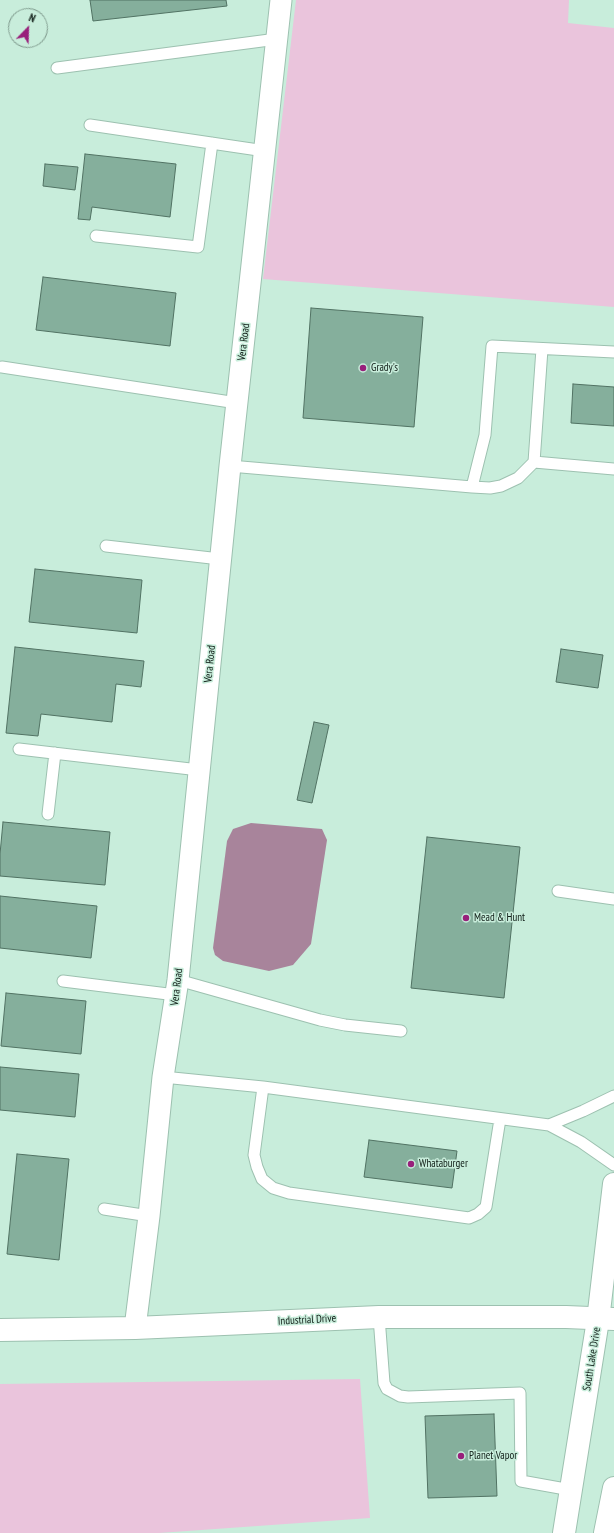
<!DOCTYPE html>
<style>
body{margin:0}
#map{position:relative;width:614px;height:1533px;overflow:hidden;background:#c8eddb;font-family:"PT Sans Narrow",sans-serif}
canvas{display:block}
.north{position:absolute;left:8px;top:8px;width:40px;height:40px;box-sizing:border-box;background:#c8eddb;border:1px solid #7e998c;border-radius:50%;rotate:23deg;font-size:11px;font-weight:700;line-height:16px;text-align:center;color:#0f1c16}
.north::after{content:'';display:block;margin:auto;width:14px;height:18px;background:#98207b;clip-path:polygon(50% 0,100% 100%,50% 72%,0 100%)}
</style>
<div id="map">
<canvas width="614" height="1533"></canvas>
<div class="north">N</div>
</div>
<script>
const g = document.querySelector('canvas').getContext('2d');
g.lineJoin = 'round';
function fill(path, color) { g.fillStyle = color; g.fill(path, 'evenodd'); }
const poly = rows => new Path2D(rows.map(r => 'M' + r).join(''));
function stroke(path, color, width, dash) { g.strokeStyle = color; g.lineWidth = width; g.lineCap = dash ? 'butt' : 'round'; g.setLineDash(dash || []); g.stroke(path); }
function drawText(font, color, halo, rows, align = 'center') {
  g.font = font + ' "PT Sans Narrow",sans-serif'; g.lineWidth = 3; g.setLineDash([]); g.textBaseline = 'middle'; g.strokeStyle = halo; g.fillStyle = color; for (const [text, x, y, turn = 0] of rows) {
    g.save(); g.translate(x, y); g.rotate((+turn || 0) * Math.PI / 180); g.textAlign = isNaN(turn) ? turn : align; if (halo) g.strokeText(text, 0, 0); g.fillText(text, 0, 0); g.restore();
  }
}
const green = poly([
 [296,0,569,0,568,23,614,28,614,307,263,279],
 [360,1379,370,1518,159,1533,0,1533,0,1384]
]);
const water = poly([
 [251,823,322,829,327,840,311,944,293,965,269,971,223,961,215,955,213,948,227,841,233,829]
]);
const building = poly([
 [90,0,226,0,227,6,93,21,90,0],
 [85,154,176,164,170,217,92,207,90,220,78,219,85,154],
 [45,164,78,167,75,190,43,186,45,164],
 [43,277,176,293,170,346,36,330,43,277],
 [311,308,423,317,414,427,303,418,311,308],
 [573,384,614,387,614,426,571,423,573,384],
 [35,569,142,580,137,633,29,622,35,569],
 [15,647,144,661,141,687,116,684,112,722,41,714,38,736,6,733,15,647],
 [561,649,603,655,598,688,556,682,561,649],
 [314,722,329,725,312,803,297,800,314,722],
 [3,822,110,832,105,885,0,876,0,854,3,822],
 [427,837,520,847,504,998,411,988,427,837],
 [0,896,97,906,91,958,0,948,0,896],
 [6,993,86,1001,81,1054,1,1046,6,993],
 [0,1067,79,1074,75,1117,0,1110,0,1067],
 [369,1140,457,1151,452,1188,364,1177,369,1140],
 [17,1154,69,1159,59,1260,7,1254,17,1154],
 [494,1414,497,1496,428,1498,425,1416,494,1414]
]);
const service = poly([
 [57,68,277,39],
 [90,125,265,151],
 [96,236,198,247,212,143],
 [2,367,237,403],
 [534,462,614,469],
 [230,466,472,487,490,488,501,486,518,478,534,462,542,349],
 [472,487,485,435,492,346,614,352],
 [106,546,220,559],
 [19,749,199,770],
 [48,814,55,753],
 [558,891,614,899],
 [178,980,320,1020,345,1025,401,1031],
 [63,981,176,995],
 [163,1077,263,1087,549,1125,581,1142,614,1165],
 [263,1087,254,1155,257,1167,262,1179,273,1188,289,1193,469,1218,478,1214,486,1207,500,1119],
 [549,1125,583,1111,614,1096],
 [104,1209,149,1216],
 [379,1317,384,1383,387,1389,400,1396,408,1397,520,1393,521,1481,571,1490]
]);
const minor = poly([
 [135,1328,149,1216,163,1077,178,980,230,466,281,0]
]);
const tertiary = poly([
 [0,1330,135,1328,379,1317,566,1317,614,1319]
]);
const secondary = poly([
 [564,1533,598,1320,614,1184],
 [605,1533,614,1488]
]);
const markers = [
 [363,368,4,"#98207b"],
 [466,918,4,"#98207b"],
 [411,1164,4,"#98207b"],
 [461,1456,4,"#98207b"]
];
const streetNames = [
 ["Vera Road",244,342,-83],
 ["Vera Road",210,664,-84],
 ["Vera Road",177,987,-83],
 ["Industrial Drive",307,1320,-3],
 ["South Lake Drive",592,1359,-81]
];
const poiNames = [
 ["Grady's",371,368],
 ["Mead & Hunt",474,918],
 ["Whataburger",419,1164],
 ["Planet Vapor",469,1456]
];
fill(green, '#eac4dc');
fill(water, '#a8849b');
fill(building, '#85af9c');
stroke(building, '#517263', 1);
stroke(service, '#9dc1b0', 13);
stroke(minor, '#9dc1b0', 23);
stroke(tertiary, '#9dc1b0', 24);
stroke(secondary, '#9dc1b0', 24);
stroke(service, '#fff', 11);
stroke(minor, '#fff', 21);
stroke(tertiary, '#fff', 22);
stroke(secondary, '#fff', 22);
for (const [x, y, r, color] of markers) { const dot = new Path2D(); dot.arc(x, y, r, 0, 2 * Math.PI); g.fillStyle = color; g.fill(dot); stroke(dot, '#c8eddb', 1.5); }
drawText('11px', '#0f1c16', '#c8eddb', streetNames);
drawText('11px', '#0f1c16', '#c8eddb', poiNames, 'left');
</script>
